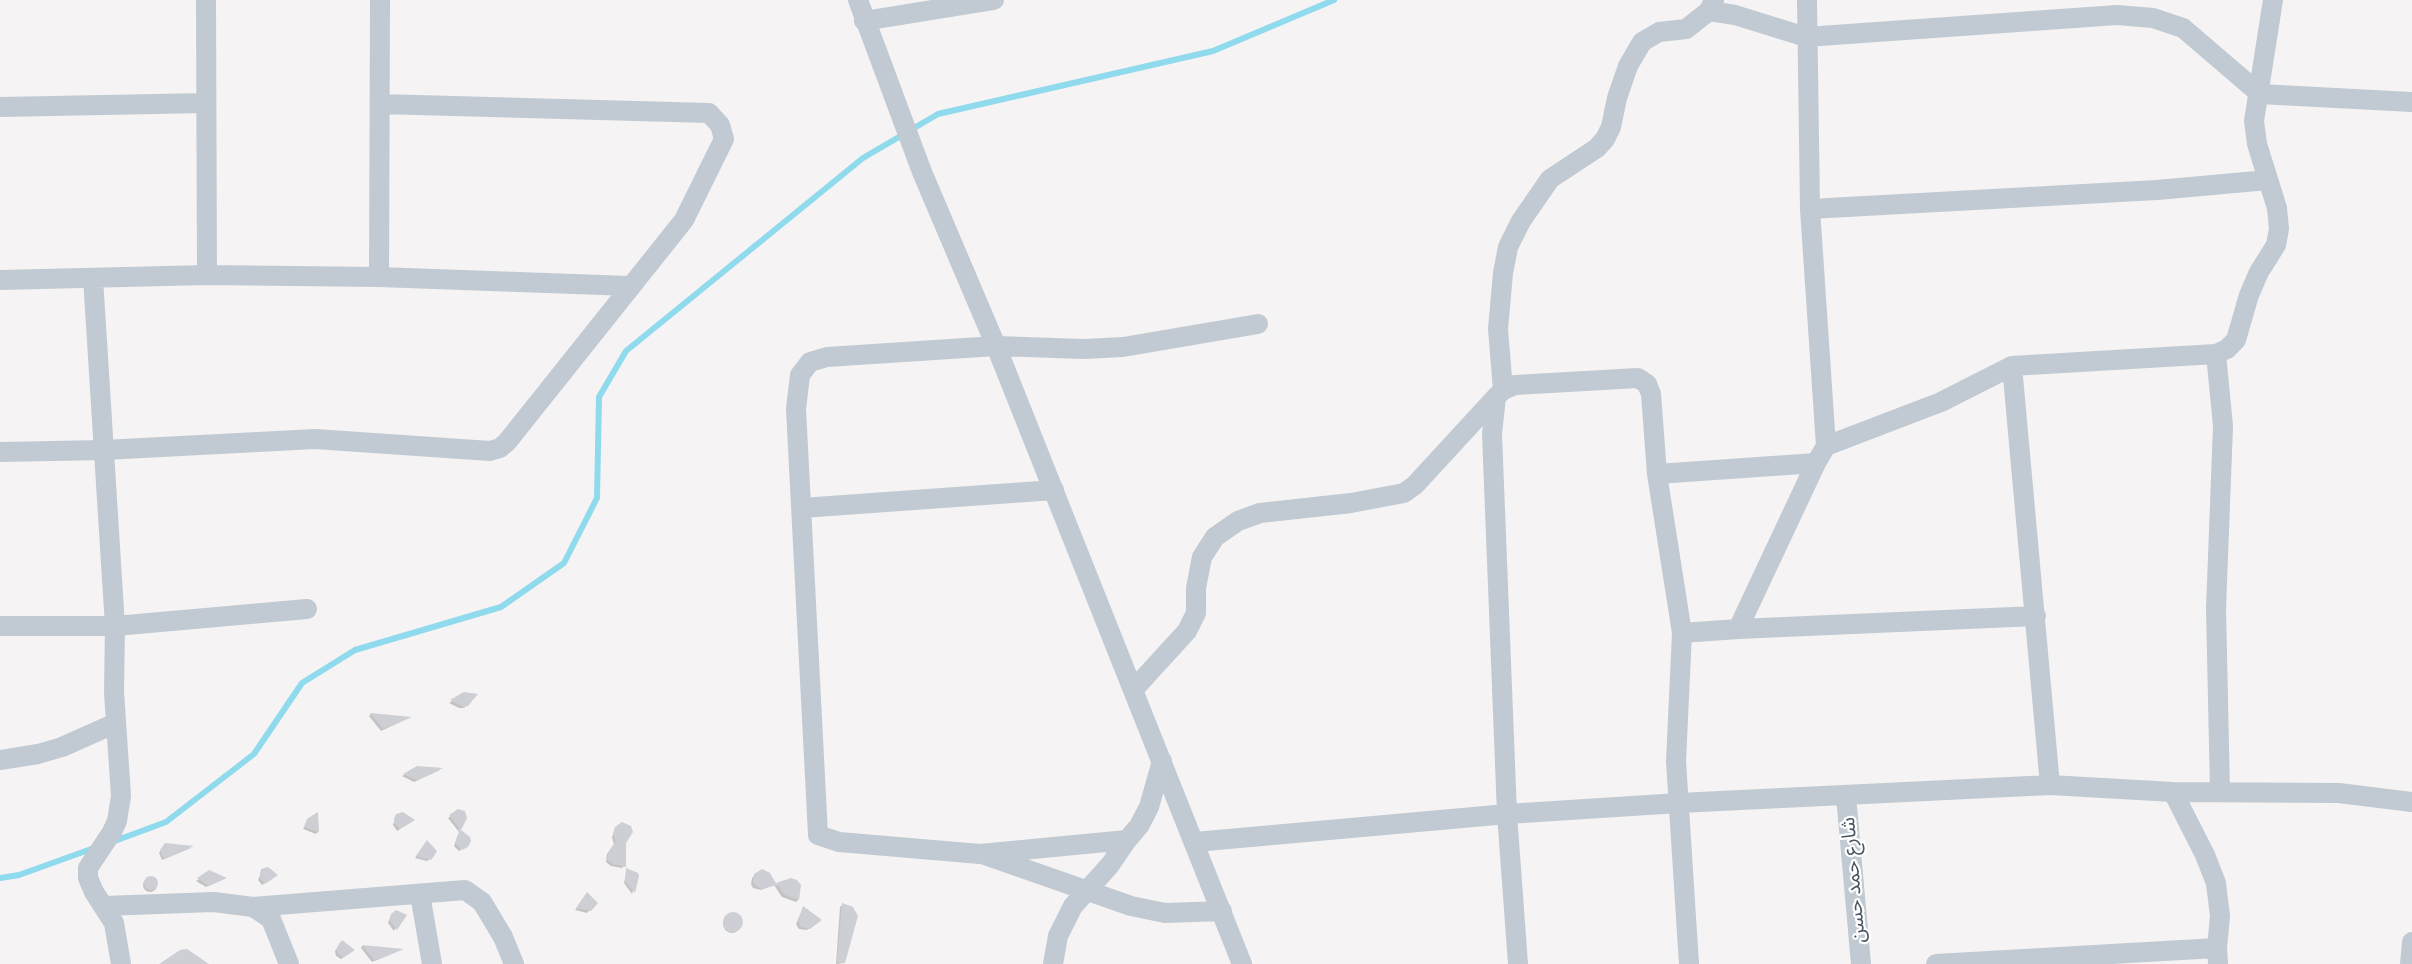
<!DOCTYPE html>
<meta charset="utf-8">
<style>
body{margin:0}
canvas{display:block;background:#f5f3f3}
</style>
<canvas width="2412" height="964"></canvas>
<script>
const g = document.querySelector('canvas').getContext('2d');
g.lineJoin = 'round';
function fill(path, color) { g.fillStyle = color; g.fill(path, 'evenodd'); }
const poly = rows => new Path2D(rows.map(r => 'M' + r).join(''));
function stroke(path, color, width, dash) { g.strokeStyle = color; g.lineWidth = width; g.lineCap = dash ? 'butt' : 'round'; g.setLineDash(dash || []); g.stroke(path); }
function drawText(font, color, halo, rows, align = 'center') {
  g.font = font + ' "Golos Text","Noto Sans Arabic",sans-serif'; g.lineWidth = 4.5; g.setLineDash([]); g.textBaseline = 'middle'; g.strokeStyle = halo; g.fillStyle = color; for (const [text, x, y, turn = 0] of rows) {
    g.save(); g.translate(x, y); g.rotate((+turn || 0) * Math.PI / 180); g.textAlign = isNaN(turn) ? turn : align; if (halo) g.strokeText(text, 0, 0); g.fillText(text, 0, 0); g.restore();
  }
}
const shadow = poly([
 [462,694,467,705,464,708,459,708,449,703],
 [371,714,409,718,381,731,369,716],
 [415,768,440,770,414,782,402,776],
 [458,811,465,818,459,830,469,838,466,846,459,851,454,846,459,832,448,818],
 [396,815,411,822,397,831,393,825],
 [308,820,318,832,316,834,303,829],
 [615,829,624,842,624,866,622,868,611,866,606,862,607,854,614,845,612,837],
 [425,844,430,859,427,861,415,858],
 [165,845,191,848,162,860,159,853],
 [262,870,274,877,262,885,258,880],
 [627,870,638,876,632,894,624,883],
 [209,872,223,879,206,887,196,881],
 [759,872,776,885,800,888,798,900,796,902,782,897,774,885,761,890,753,888,751,884,752,878],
 '143 885a7 7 0 1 1 14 0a7 7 0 1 1-14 0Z',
 [585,897,596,903,587,913,575,910],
 [843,904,844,963,836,964,840,907],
 [803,908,818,922,807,930,799,929,796,924],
 '723 924a9 9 0 1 1 18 0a9 9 0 1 1-18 0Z',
 [391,915,404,915,394,931,388,923],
 [340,944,353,951,341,959,336,956,335,951],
 [362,946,400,950,372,962,361,948]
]);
const stream = poly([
 [112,842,166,822,254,754,302,683,355,650,501,607,564,563,597,498,599,397,626,351,863,158,938,114,1213,51,1334,0],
 [0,878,19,875,94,848]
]);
const building = poly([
 [462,693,464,692,478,694,468,706,464,707,450,700],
 [370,713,412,717,383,729],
 [417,766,443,768,417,780,403,774],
 [458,809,465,811,467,818,461,830,470,837,471,841,468,847,462,850,455,843,460,829,449,815],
 [318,812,319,832,304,827,307,819],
 [403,812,415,820,400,829,394,823,394,819,396,814],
 [622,822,631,826,633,832,626,843,626,867,613,864,607,860,609,851,616,841,613,834,615,827],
 [427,840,437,851,434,856,431,860,416,856],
 [165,843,194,846,164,859,160,850],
 [268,867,278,875,265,884,260,878,260,874,261,869],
 [626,868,638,873,639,876,635,893,625,881],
 [762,869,770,873,777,885,762,889,756,886,753,881,754,874],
 [209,870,227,878,209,886,197,878],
 '144 883a7 7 0 1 1 14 0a7 7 0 1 1-14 0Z',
 [791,878,797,880,801,885,799,900,785,895,776,883],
 [587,892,598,903,591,911,576,908],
 [842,903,853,907,858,916,845,963,837,962],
 [803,906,822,920,810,929,801,927,798,921],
 [396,910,407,915,397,930,390,921,391,914],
 '723 922a10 10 0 1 1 20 0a10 10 0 1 1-20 0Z',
 [342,940,355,950,344,957,338,954,337,951,337,947],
 [362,945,404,949,375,961],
 [187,949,209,964,159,964,180,950]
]);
const minor = poly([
 [206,0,207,275],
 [858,0,922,172,996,346,1242,964],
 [1709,11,1735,15,1806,37,2117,15,2153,18,2183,28,2260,94,2412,102],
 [864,21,994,0],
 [0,107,206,103],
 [1810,209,2157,190,2268,180],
 [379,277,380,0],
 [93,278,115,626,114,692,121,796,117,821,112,832,88,868,88,878,94,892,114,923,121,964],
 [0,280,207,275,379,277,630,286],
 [2216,354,2223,426,2216,609,2220,791],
 [2012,366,2050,785],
 [1503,390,1498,329,1503,273,1508,247,1521,221,1550,179,1597,148,1605,139,1611,127,1617,98,1628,66,1642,42,1659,32,1686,29,1709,11,1714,0],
 [1826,446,1941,402,2012,366,2216,354,2227,349,2236,340,2249,295,2259,272,2276,245,2279,229,2277,208,2257,144,2254,121,2273,0],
 [0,452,104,450,315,439,490,451,500,448,507,442,684,220,724,139,720,125,709,113,380,104],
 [1657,474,1816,463],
 [802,508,1054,490],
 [0,626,115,626,307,609],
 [1738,629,2036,616],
 [1682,633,1738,629,1816,463,1826,446,1810,209,1807,0],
 [1134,689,1187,631,1196,613,1196,588,1202,557,1215,537,1238,521,1260,513,1351,503,1404,493,1415,485,1496,397],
 [0,760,38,754,62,747,116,723],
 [1162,761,1149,807,1139,826,1127,840,980,854,839,842,818,835,796,409,800,375,810,362,827,357,996,346,1084,349,1123,347,1258,324],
 [2173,792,2205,855,2216,883,2220,916,2217,948,2218,964],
 [1846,796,1861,964],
 [1195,842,1507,814,1679,803,2050,785,2173,792,2339,793,2412,802],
 [985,855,1131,906,1165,913,1222,911],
 [420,894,432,964],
 [104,906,214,902,253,907,271,919,289,964],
 [253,907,465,890,482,902,503,937,514,964],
 [1053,964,1058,936,1073,906,1110,865,1127,840],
 [1518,964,1507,814,1492,434,1496,397,1503,390,1515,385,1638,378,1647,384,1651,394,1657,474,1682,633,1676,761,1689,964],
 [1936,964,2217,948],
 [2410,964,2412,942]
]);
const streetNames = [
 ["شارع حمد حسن",1853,880,-95]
];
fill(shadow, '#0003');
stroke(stream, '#90daee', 6);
fill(building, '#cdcfd5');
stroke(minor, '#c1cad2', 20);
drawText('20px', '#4a5661', '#fff', streetNames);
</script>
